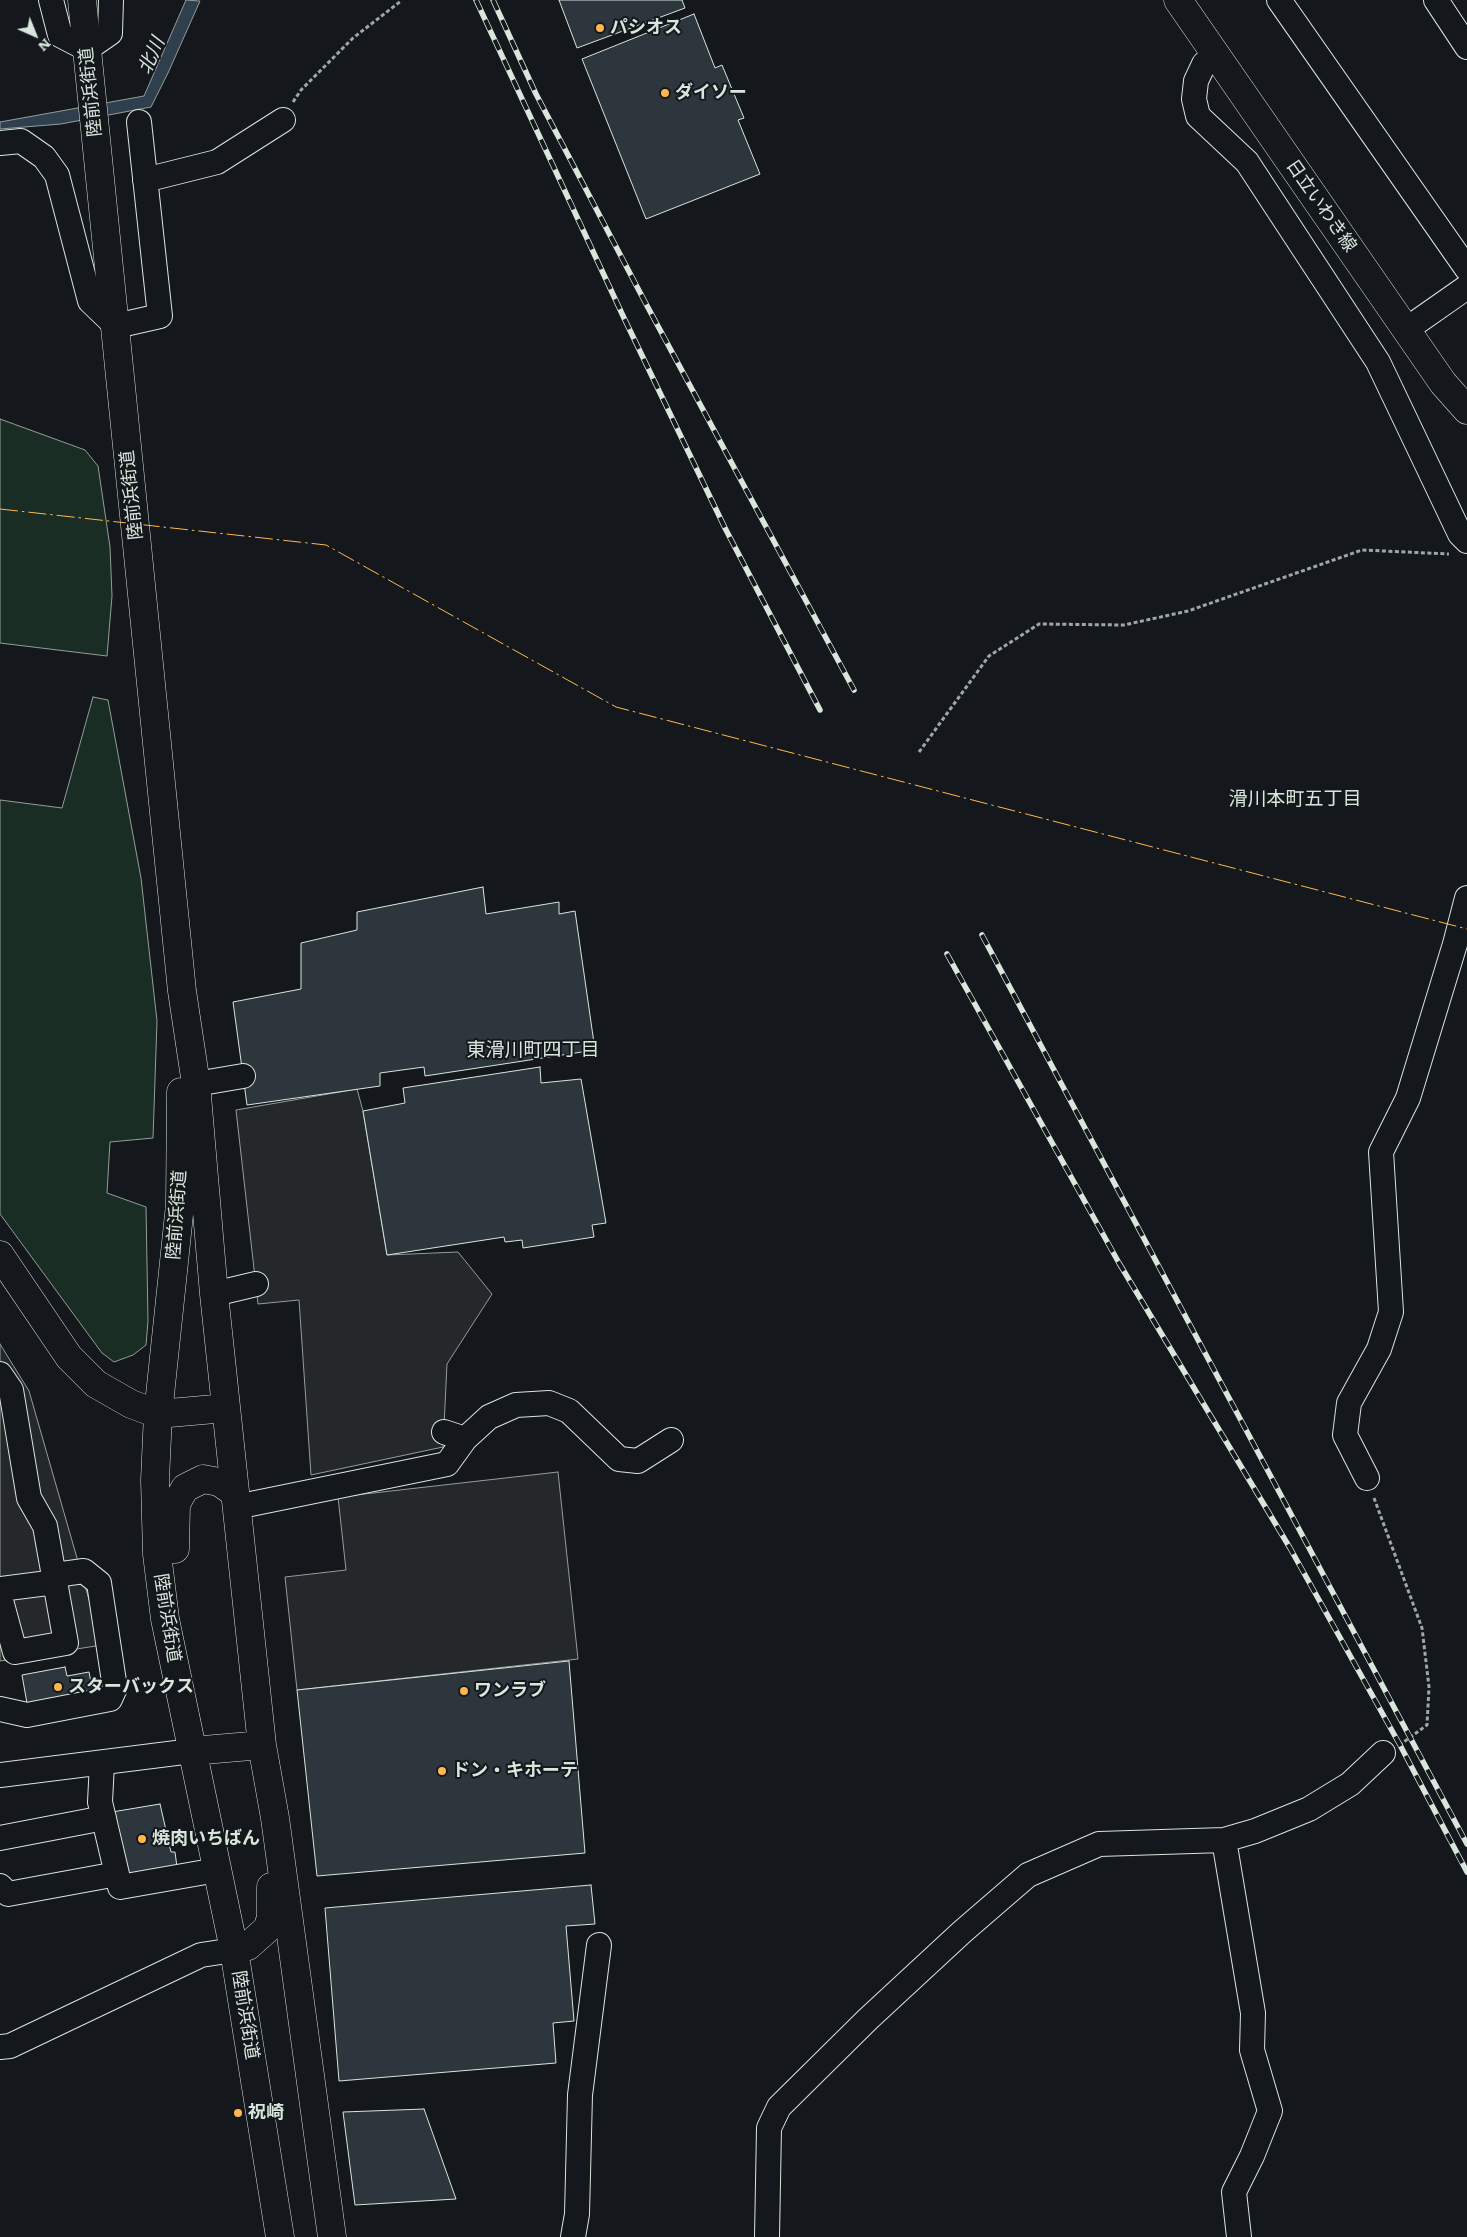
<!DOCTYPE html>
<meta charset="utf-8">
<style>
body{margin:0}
#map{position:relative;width:1467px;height:2237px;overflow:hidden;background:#14181c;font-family:Literata,serif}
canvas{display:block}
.north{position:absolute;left:10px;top:10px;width:50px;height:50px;-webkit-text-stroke:4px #14181c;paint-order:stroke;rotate:136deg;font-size:14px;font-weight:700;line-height:20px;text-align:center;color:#d8e6dc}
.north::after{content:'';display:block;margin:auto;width:18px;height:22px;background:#d8e6dc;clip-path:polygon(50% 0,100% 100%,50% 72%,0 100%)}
</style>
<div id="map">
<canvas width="1467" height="2237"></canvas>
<div class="north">N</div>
</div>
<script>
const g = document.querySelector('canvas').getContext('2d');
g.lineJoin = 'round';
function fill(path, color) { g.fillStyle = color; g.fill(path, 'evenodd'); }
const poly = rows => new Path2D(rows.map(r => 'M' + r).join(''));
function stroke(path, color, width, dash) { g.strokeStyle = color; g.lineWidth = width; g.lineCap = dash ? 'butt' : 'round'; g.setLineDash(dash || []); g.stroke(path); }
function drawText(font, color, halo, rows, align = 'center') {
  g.font = font + ' Literata,"Noto Sans JP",serif'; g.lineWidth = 4; g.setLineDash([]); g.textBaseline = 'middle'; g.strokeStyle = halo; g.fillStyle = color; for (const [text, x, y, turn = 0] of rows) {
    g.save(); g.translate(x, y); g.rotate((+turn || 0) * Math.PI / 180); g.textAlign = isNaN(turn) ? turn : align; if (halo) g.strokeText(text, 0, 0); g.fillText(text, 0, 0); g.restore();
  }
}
const green = poly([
 [0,419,85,450,98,466,110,547,112,596,107,656,0,643,0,419],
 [93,697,108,700,141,878,157,1021,153,1138,110,1142,107,1193,146,1207,148,1321,146,1345,133,1355,114,1362,102,1353,0,1214,0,800,62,808,93,697]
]);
const parking = poly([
 [357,1089,363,1111,387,1255,458,1252,492,1294,447,1364,443,1447,311,1475,299,1300,258,1304,236,1110,357,1089],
 [0,1344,29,1391,102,1645,0,1661,0,1344],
 [558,1472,578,1659,297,1690,285,1577,346,1570,338,1497,558,1472]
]);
const water = poly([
 [186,0,200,1,168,73,151,107,61,124,0,129,0,122,144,96,186,0]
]);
const building = poly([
 [559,0,682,0,685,8,577,48,559,0],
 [694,14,715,68,722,65,744,118,738,120,760,174,646,219,582,59,694,14],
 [483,887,486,914,559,902,559,914,575,911,595,1050,425,1076,424,1067,380,1073,380,1086,247,1105,233,1002,301,989,301,943,357,930,357,912,483,887],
 [540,1067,541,1083,581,1079,606,1223,592,1225,594,1237,523,1248,522,1240,505,1242,504,1237,387,1255,363,1111,405,1103,403,1088,540,1067],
 [569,1661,585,1853,317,1876,297,1690,569,1661],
 [65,1667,67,1676,89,1672,94,1698,28,1709,22,1675,65,1667],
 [160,1804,171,1852,175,1852,177,1867,122,1877,106,1813,160,1804],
 [591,1885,595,1924,566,1926,574,2021,553,2023,556,2063,339,2081,325,1908,591,1885],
 [424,2109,456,2199,355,2205,343,2112,424,2109]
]);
const path = poly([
 [293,102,301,90,353,38,401,1],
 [919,752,989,656,1039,624,1124,625,1188,611,1362,550,1449,554],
 [1374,1498,1422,1628,1429,1687,1427,1725,1401,1744]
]);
const minor = poly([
 [51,0,60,35,87,49,110,33,111,0],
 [1279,0,1467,269],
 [1436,0,1467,47],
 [1215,54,1204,64,1196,81,1194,99,1198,116,1247,162,1378,362,1460,534,1467,541],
 [0,143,21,141,44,157,57,175,90,301,116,326,160,316,139,122],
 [145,180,217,162,283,120],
 [1407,329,1467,287],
 [196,1084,243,1076],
 [214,1294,256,1284],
 [0,1374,11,1390,29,1498,45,1526,66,1643,15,1652,0,1597],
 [444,1432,465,1439],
 [1367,1478,1345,1435,1349,1403,1379,1349,1391,1312,1381,1152,1408,1098,1455,944,1467,898],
 [236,1507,447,1464,465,1439,489,1417,516,1405,549,1403,569,1411,619,1459,638,1461,671,1440],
 [0,1589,56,1582],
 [0,1709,27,1715,110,1699,115,1688,99,1583,84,1571,55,1575],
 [102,1763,100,1802,120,1887,217,1870],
 [0,1775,192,1751],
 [0,1838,104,1818],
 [1224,1840,1253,2013,1252,2050,1270,2111,1252,2156,1234,2192,1239,2237],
 [0,1886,8,1894,117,1874],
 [0,2047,10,2046,201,1955,234,1950],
 [573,2237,577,2214,580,2095,599,1945],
 [767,2237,769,2128,779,2107,868,2019,962,1932,1028,1875,1099,1844,1224,1840,1255,1831,1309,1809,1350,1784,1383,1753]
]);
const major = poly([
 [1178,0,1443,383,1467,410]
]);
const highway = poly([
 [82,0,182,991,196,1084,214,1294,262,1745,275,1818,332,2237],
 [181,1092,180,1205,158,1414,155,1480,157,1554,165,1619,234,1950,280,2237],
 [0,1255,69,1357,96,1384,131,1404,158,1414,226,1408],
 [175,1549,176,1504,185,1488,203,1479,219,1482,235,1493],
 [192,1751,262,1745],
 [234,1950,248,1946,267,1929,271,1918,271,1887]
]);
const rail = poly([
 [476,0,624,318,725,528,820,710],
 [493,0,536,94,645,302,854,690],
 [982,935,1467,1844],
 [947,954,1119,1263,1290,1548,1400,1745,1467,1872]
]);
const power = poly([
 [0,509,326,545,616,707,1467,929]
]);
const markers = [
 [600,28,5,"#ffb74d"],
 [665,93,5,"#ffb74d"],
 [58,1687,5,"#ffb74d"],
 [464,1691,5,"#ffb74d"],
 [442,1771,5,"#ffb74d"],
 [142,1839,5,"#ffb74d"],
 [238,2113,5,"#ffb74d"]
];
const poiNames = [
 ["パシオス",610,28],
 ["ダイソー",675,93],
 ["スターバックス",68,1687],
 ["ワンラブ",474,1691],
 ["ドン・キホーテ",452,1771],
 ["焼肉いちばん",152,1839],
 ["祝崎",248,2113]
];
const streetNames = [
 ["陸前浜街道",91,92,-96],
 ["日立いわき線",1321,206,55],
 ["陸前浜街道",132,495,-96],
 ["陸前浜街道",177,1215,-86],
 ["陸前浜街道",167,1618,81],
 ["陸前浜街道",245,2015,81]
];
const waterNames = [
 ["北川",152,56,-66]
];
const neighbourhoodNames = [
 ["滑川本町五丁目",1295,799],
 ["東滑川町四丁目",533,1050]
];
fill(green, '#1a2d24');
stroke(green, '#939e99', 1);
fill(parking, '#24282b');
stroke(parking, '#939e99', 1);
fill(water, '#2f3f4d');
stroke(water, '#939e99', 1);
fill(building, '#2c363c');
stroke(building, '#d8e6dc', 1);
stroke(minor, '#d8e6dc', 26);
stroke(major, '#d8e6dc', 29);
stroke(highway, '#d8e6dc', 29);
stroke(path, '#9da8a2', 3, [4, 2.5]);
stroke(minor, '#14181c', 24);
stroke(major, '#14181c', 28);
stroke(highway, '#14181c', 28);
stroke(rail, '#d8e6dc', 5.5);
stroke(rail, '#14181c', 4, [11]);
stroke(power, '#ffb74d', 1, [18, 4, 2.5, 4]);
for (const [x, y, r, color] of markers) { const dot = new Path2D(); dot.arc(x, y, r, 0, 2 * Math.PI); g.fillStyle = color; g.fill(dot); stroke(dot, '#14181c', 2); }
drawText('bold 18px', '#d8e6dc', '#14181c', poiNames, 'left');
drawText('18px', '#d8e6dc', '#14181c', streetNames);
drawText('italic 19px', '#d8e6dc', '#14181c', waterNames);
drawText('19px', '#d8e6dc', '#14181c', neighbourhoodNames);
</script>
